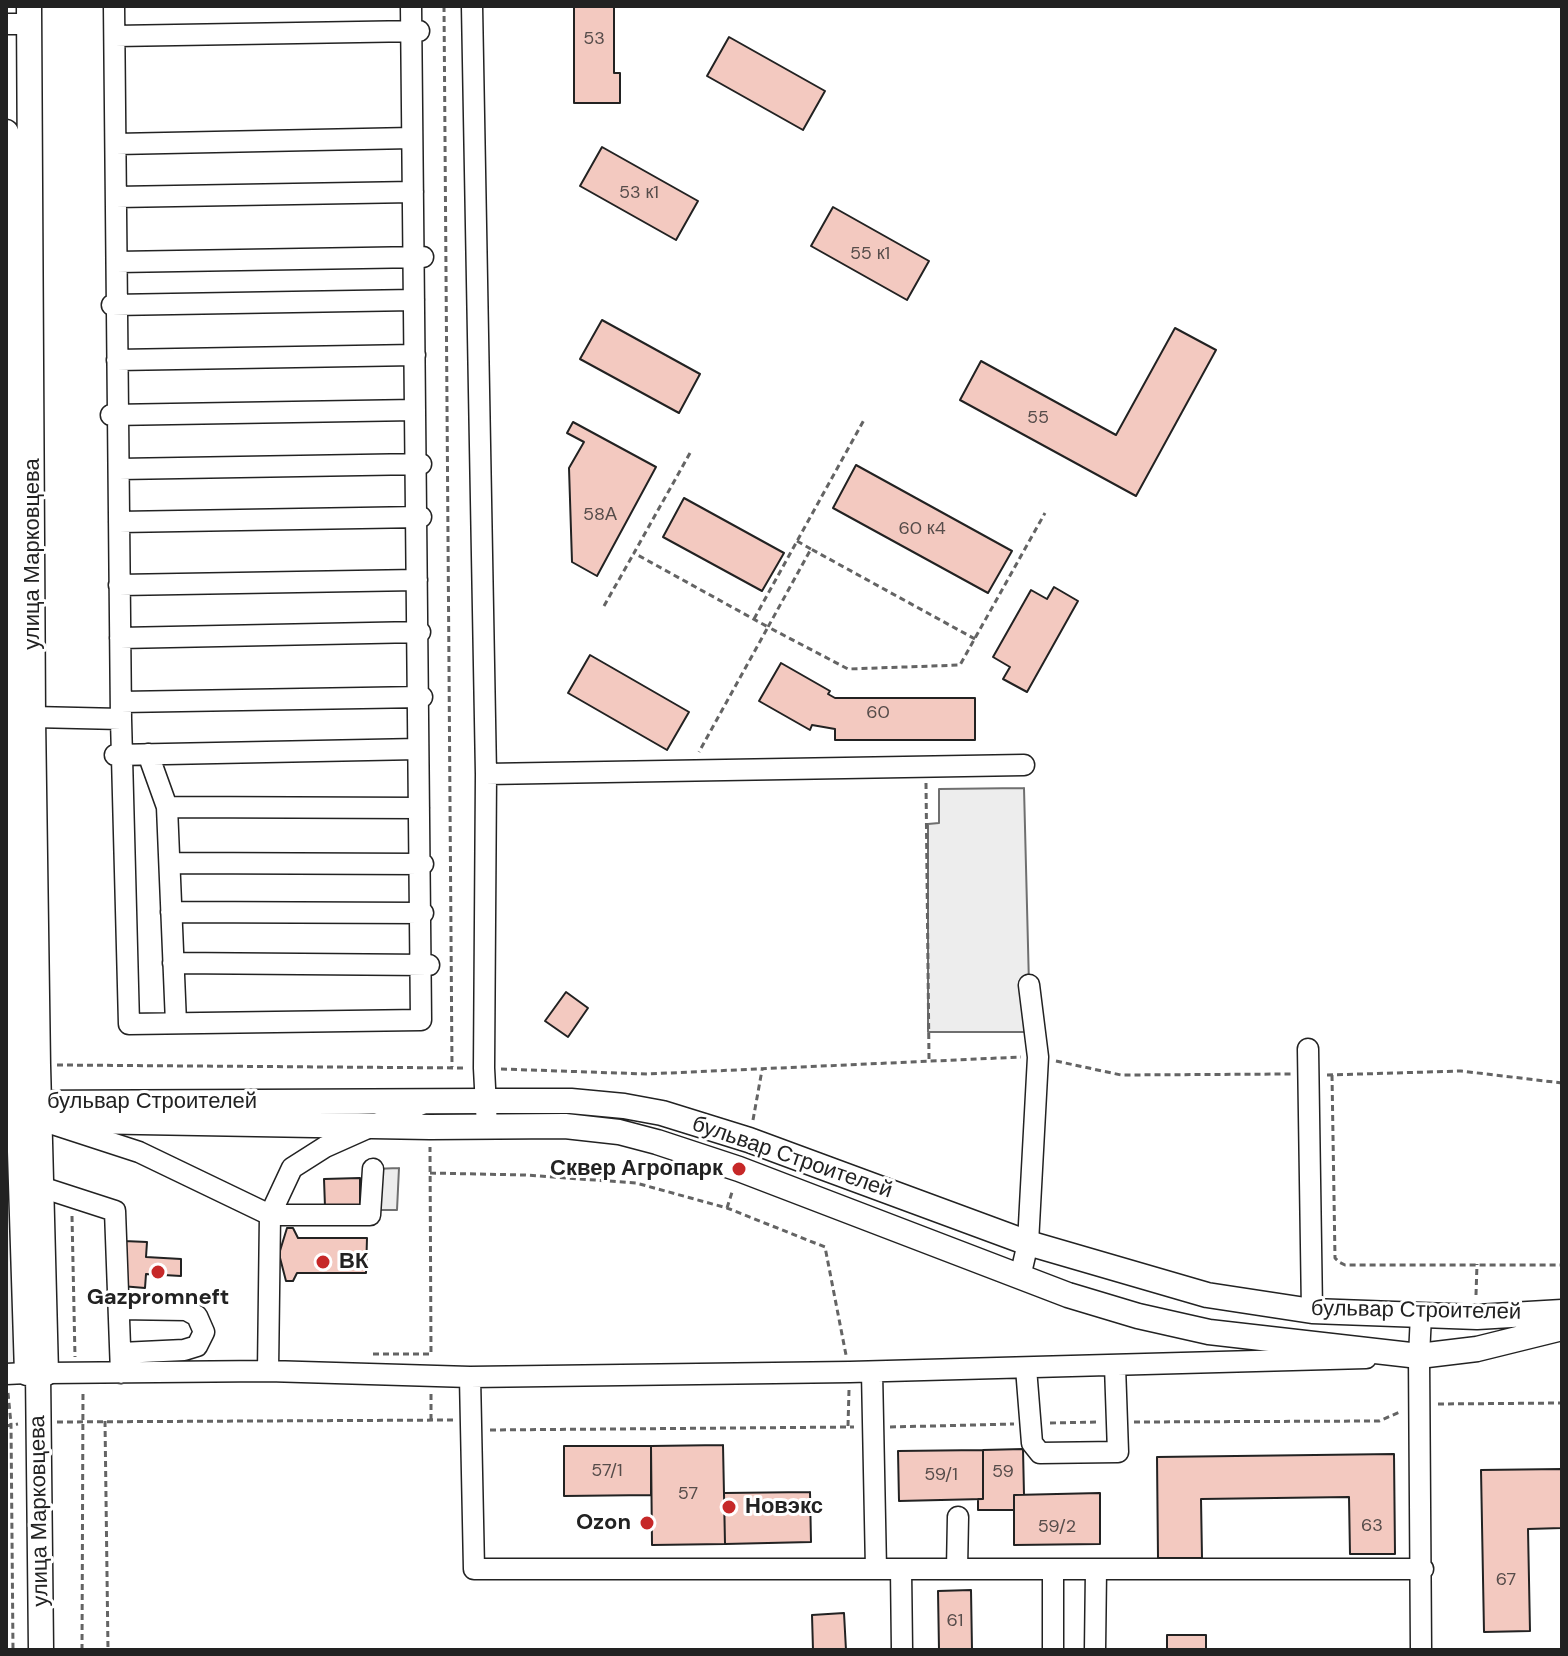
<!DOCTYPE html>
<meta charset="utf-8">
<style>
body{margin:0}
#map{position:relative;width:1568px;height:1656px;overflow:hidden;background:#fff;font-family:"DM Sans",sans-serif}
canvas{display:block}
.frame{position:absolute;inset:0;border:8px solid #222;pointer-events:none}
</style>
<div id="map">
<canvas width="1568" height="1656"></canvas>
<div class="frame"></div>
</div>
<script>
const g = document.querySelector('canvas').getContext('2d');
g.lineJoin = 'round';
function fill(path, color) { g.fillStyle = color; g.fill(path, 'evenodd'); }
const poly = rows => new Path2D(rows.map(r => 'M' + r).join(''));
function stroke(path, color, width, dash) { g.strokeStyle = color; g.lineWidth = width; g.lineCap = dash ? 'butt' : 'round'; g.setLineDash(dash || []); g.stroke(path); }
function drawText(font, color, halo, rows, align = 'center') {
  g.font = font + ' "DM Sans",sans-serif'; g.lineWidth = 6; g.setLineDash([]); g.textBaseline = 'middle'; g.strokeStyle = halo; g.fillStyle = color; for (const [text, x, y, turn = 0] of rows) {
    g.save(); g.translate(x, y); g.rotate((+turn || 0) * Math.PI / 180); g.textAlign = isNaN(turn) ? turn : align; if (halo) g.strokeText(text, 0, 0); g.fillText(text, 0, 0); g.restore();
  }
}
const green = poly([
 [6,1120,19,1120,27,1373,6,1374,6,1120]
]);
const parking = poly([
 [1024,788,1029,985,1024,1032,928,1032,928,824,939,823,939,789,1024,788],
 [399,1168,397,1210,370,1210,373,1169,399,1168]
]);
const building = poly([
 [574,6,614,6,614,73,620,73,620,103,574,103,574,6],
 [729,37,825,91,803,130,707,76,729,37],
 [602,147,698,201,676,240,580,186,602,147],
 [833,207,929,261,907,300,811,246,833,207],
 [602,320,700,374,679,413,580,359,602,320],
 [1175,328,1216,350,1136,496,960,400,981,361,1116,435,1175,328],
 [573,422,656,467,597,576,572,562,569,468,584,442,567,433,573,422],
 [856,465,1012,551,988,593,833,508,856,465],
 [684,498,784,553,762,591,663,537,684,498],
 [1054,587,1078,601,1027,692,1003,679,1010,667,993,657,1031,590,1047,599,1054,587],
 [590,655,689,712,667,750,568,693,590,655],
 [781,663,830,691,828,694,835,698,975,698,975,740,835,740,835,729,812,725,810,730,759,701,781,663],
 [566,992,588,1008,568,1037,545,1021,566,992],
 [360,1178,360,1206,325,1207,324,1179,360,1178],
 [287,1228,293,1228,298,1238,367,1238,366,1273,297,1273,293,1281,286,1281,279,1254,287,1228],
 [124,1241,147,1242,146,1257,181,1259,181,1276,146,1274,145,1288,121,1286,124,1241],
 [723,1445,725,1544,652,1545,651,1446,723,1445],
 [564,1446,651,1446,651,1495,564,1496,564,1446],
 [1023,1449,1024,1495,1014,1495,1014,1510,978,1510,978,1499,983,1499,983,1450,1023,1449],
 [983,1450,983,1499,899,1501,898,1451,983,1450],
 [1394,1454,1395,1554,1350,1554,1349,1497,1201,1499,1202,1558,1158,1558,1157,1457,1394,1454],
 [1562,1469,1562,1528,1528,1529,1530,1631,1484,1632,1481,1470,1562,1469],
 [810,1492,811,1542,725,1544,724,1493,810,1492],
 [1100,1493,1100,1544,1014,1545,1014,1495,1100,1493],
 [971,1590,972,1650,939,1650,938,1591,971,1590],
 [844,1613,846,1650,813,1650,812,1615,844,1613],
 [1167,1635,1206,1635,1206,1650,1167,1650,1167,1635]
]);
const path = poly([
 [444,6,452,1067],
 [690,453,634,553,768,627,699,752],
 [797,541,811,549],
 [604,606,634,553],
 [754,619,865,418],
 [975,639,811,549,768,627,848,669,960,665,1045,513],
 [926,783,929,1059],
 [1056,1061,1121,1075,1291,1074],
 [57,1065,465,1068],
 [501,1069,647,1074,1021,1057],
 [1327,1075,1461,1071,1562,1083],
 [1332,1075,1335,1258,1339,1262,1345,1265,1562,1265],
 [753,1120,762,1070],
 [430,1173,525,1175,636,1183,727,1208,825,1247,846,1355],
 [727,1208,733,1189],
 [72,1216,75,1357],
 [1476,1295,1477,1264],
 [373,1354,431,1354,430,1147],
 [8,1393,11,1424,13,1650],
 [1438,1404,1562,1403],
 [431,1420,431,1392],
 [105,1421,108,1650],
 [57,1422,454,1420],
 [1134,1422,1379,1421,1400,1412],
 [1050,1423,1098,1422],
 [6,1426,18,1424],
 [848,1426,849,1390],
 [890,1427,1014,1424],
 [490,1430,854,1427],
 [82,1650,83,1391]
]);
const minor = poly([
 [114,6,121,719,129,1024,421,1020,411,6],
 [472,6,486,774,484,1068,487,1127],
 [6,24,29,24],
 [115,36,419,31],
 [116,144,412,138],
 [116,197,413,192],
 [117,262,423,257],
 [112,305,414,300],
 [117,360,415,355],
 [111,415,415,410],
 [119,469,421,464],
 [119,522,421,517],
 [119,585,417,580],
 [120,638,420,632],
 [121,702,422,697],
 [33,717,121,719],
 [148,754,167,807,176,1023],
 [115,755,418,749],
 [486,774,1024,765],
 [167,807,419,808],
 [170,863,423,864],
 [171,912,423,913],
 [173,963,429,965],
 [1308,1049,1312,1311],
 [53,1124,139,1152,270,1215,268,1371],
 [373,1169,370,1215,270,1215,292,1168,325,1147,426,1102],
 [41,1187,115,1211,121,1373],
 [1020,1277,1028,1243,1038,1057,1029,985],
 [119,1309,186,1310,197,1316,204,1332,197,1346,184,1350,121,1353],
 [1421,1315,1419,1356,1421,1650],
 [1026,1368,1032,1443,1040,1453,1118,1452,1115,1366],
 [872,1372,876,1569],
 [46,1373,268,1371,470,1377,850,1372,1366,1358],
 [6,1374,27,1373],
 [470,1377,474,1569,1423,1569],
 [901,1569,902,1650],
 [957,1569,958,1517],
 [1053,1569,1053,1650],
 [1095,1650,1096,1570]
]);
const major = poly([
 [6,132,19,1120,27,1373,46,1373,38,1065,33,717,29,6],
 [24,1103,486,1101,571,1101,624,1106,662,1113,749,1140,1028,1243,1207,1295,1312,1311,1477,1317,1562,1312],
 [24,1120,430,1127,565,1126,619,1132,657,1142,739,1169,1068,1295,1138,1316,1209,1332,1419,1356,1477,1349,1562,1328],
 [38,1372,41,1650]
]);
const markers = [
 [739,1169,8,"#c62828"],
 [323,1262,8,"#c62828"],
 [158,1272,8,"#c62828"],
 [729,1507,8,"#c62828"],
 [647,1523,8,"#c62828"]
];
const numberNames = [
 ["53",594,39],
 ["53 к1",639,193],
 ["55 к1",870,254],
 ["55",1038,418],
 ["58А",600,515],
 ["60 к4",922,529],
 ["60",878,713],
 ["57/1",607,1471],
 ["59",1003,1472],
 ["59/1",941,1475],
 ["57",688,1494],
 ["63",1372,1526],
 ["59/2",1057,1527],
 ["67",1506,1580],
 ["61",955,1621]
];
const streetNames = [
 ["улица Марковцева",33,554,-90],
 ["бульвар Строителей",152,1102],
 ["бульвар Строителей",792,1158,19],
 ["бульвар Строителей",1416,1311,1],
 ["улица Марковцева",40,1511,-91]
];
const poiNames = [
 ["Сквер Агропарк",723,1169],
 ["ВК",339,1262,"left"],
 ["Gazpromneft",158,1298,"center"],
 ["Новэкс",745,1507,"left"],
 ["Ozon",631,1523]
];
fill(green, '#eee');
stroke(green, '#6f6f6f', 2);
fill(parking, '#ededed');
stroke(parking, '#6f6f6f', 2);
fill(building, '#f3c9c0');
stroke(building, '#222', 2);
stroke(minor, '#222', 23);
stroke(major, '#222', 27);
stroke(path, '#646464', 3, [6, 4]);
stroke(minor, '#fff', 20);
stroke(major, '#fff', 24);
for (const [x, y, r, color] of markers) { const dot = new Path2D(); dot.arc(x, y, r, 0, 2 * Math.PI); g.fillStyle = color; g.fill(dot); stroke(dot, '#fff', 3); }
drawText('18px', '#564c4a', null, numberNames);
drawText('22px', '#222', '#fff', streetNames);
drawText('bold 22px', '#222', '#fff', poiNames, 'right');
</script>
